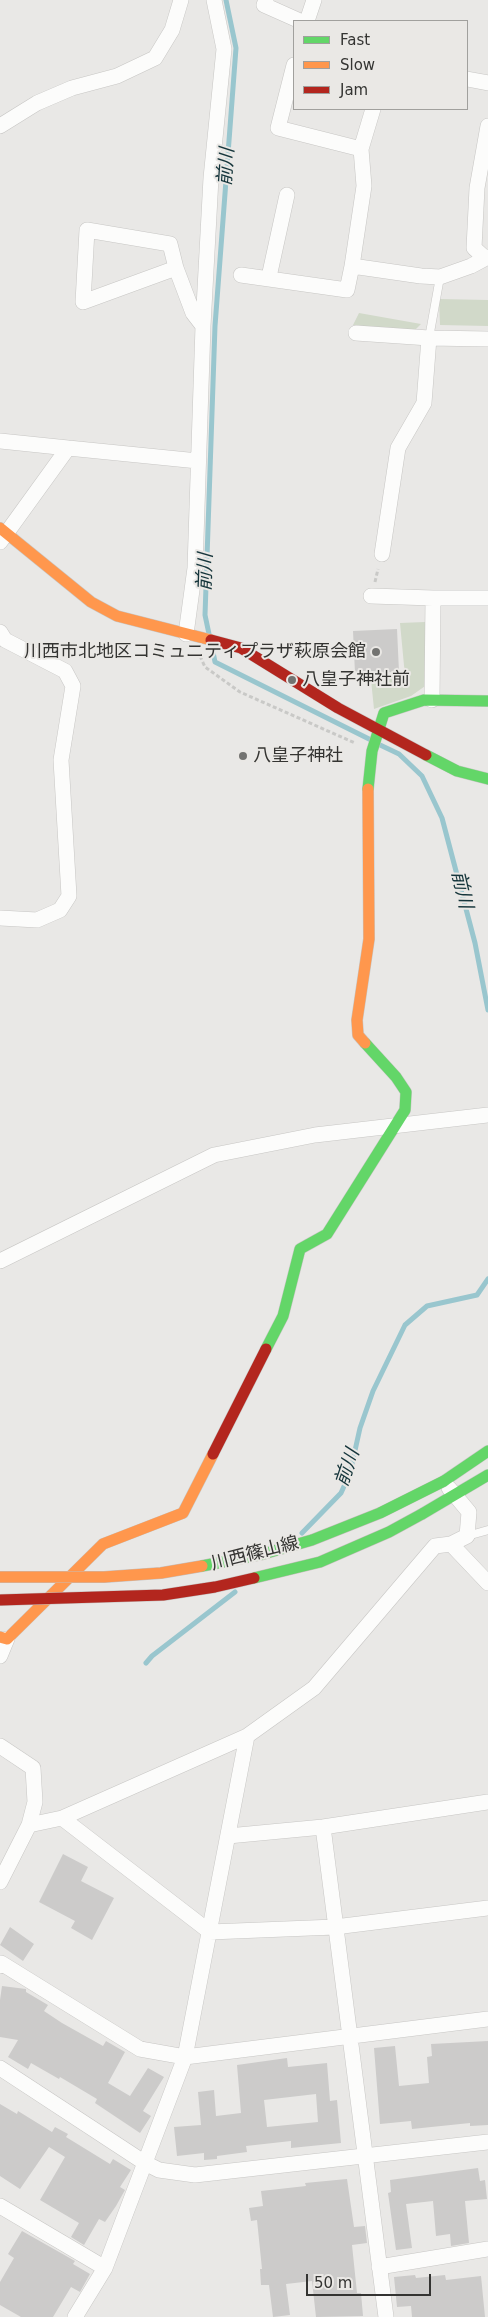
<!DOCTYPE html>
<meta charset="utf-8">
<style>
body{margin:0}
#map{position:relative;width:488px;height:2317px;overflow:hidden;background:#e9e8e6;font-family:"DejaVu Sans",sans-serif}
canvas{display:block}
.legend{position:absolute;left:293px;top:20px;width:175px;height:90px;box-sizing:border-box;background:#eae8e5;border:1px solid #a1a09d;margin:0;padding:6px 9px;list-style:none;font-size:15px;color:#343432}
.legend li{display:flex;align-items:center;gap:10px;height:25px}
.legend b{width:25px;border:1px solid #a1a09d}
.scale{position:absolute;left:306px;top:2274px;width:125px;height:22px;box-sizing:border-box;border:2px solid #343432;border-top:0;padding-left:6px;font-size:15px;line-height:18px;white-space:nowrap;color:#343432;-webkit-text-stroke:4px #eae8e5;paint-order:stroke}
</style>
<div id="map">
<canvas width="488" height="2317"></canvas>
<ul class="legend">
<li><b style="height:6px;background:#63d668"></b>Fast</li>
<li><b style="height:6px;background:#ff974d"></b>Slow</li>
<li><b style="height:6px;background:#b3261e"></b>Jam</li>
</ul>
<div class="scale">50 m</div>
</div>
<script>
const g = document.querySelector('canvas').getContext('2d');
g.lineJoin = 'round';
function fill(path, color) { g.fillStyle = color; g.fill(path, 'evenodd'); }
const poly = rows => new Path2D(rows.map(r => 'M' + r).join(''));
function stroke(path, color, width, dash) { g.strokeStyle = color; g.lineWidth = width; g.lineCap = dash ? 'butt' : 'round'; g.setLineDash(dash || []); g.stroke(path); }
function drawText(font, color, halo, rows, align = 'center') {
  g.font = font + ' "DejaVu Sans","Noto Sans JP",sans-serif'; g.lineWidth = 4; g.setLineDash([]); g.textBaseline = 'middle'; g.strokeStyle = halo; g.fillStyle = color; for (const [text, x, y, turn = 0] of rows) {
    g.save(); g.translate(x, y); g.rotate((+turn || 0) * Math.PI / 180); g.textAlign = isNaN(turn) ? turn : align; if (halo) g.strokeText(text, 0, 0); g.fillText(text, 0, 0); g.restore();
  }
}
const green = poly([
 [439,299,488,300,488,326,440,325],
 [359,313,421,324,413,332,353,325],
 [425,622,428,684,411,696,374,709,371,680,405,676,400,623]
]);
const stream = poly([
 [209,634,205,615,215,326,236,48,226,0],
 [212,647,215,662,371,740],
 [378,744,399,754,422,776,442,818,475,943,488,1010],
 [302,1533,341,1493,350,1473,360,1428,373,1391,405,1325,427,1306,477,1295,488,1279],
 [146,1663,152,1656,235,1592]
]);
const building = poly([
 [397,629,399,672,355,673,353,631],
 [63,1854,88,1867,81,1881,114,1898,92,1940,71,1928,75,1921,39,1902],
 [10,1927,34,1944,23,1961,0,1945],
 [2,1986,26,1989,26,1992,48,2005,44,2011,62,2023,103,2046,106,2041,125,2052,108,2083,130,2096,148,2068,164,2077,143,2111,151,2116,140,2133,95,2103,97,2099,60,2077,59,2079,31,2063,28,2069,8,2057,18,2040,0,2037,0,2000],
 [488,2041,488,2125,470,2126,470,2123,412,2129,411,2121,380,2124,374,2048,395,2046,399,2086,429,2083,427,2057,432,2056,431,2044],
 [287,2058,288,2067,327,2063,330,2101,337,2100,341,2143,291,2148,291,2141,246,2146,247,2152,217,2156,217,2159,204,2160,204,2153,177,2156,174,2127,201,2125,198,2092,214,2090,216,2116,241,2113,237,2065],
 [316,2094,318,2122,267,2127,264,2100],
 [0,2104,17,2114,18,2111,52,2132,55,2127,68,2134,66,2137,110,2164,113,2159,131,2170,120,2187,125,2190,116,2206,105,2222,99,2219,84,2245,71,2237,79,2223,40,2200,65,2157,49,2147,20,2189,0,2176],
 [478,2168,480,2181,485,2180,487,2199,465,2201,469,2243,451,2246,450,2234,436,2236,433,2201,406,2204,412,2248,396,2250,388,2193,391,2192,390,2180],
 [347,2179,354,2227,365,2226,367,2243,352,2245,357,2293,361,2293,363,2316,316,2317,312,2281,286,2284,290,2315,273,2317,269,2285,261,2285,260,2269,262,2269,257,2220,251,2221,249,2208,263,2206,261,2191,306,2186,305,2183],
 [22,2231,75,2261,73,2264,90,2274,80,2292,71,2287,53,2317,21,2317,0,2305,0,2282,14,2258,8,2254],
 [415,2275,416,2278,445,2275,446,2280,481,2276,485,2317,412,2317,411,2306,397,2307,394,2277]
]);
const path = poly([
 [375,582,378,569],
 [200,656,205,667,240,692,355,743]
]);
const lane = poly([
 [429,338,440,277],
 [467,1536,488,1530]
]);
const street = poly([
 [266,0,264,5,300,21],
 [307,21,314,0],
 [294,65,278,128,361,149],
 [467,79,488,83],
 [373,109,361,149,364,186,352,266,421,276,440,277,471,266,488,257],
 [0,126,37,103,72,88,117,76,155,58,172,30,181,0],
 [485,258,474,248,477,188,488,126],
 [176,268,83,302,87,230,170,244,176,268,193,313,203,326],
 [241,275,347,290,352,266],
 [269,277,287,195],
 [356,333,429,338],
 [0,441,68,448],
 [0,542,68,448,198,461],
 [382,554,398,448,424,403,429,338,488,339],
 [371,596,433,598],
 [0,632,5,640,65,671,73,686,61,760,69,896,60,910,37,920,0,918],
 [186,634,195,568,203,326,211,178,224,49,214,0],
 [432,700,433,598,488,598],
 [0,1261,214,1155,315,1135,488,1115],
 [451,1544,488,1583],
 [0,1656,7,1639],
 [0,1746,33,1768,35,1802,29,1825,0,1882],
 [62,1818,210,1932,335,1927,488,1908],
 [29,1825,62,1818,247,1736],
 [323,1827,386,2317],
 [228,1836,323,1827,488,1802],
 [0,1966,1,1963,140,2049,185,2057,488,2019],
 [0,2068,145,2163,159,2170,195,2175,488,2142],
 [0,2206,105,2268],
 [379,2267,488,2249],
 [75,2317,105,2268,185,2057,247,1736,314,1688,435,1546,451,1544,467,1536,469,1512,449,1488]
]);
const fast = poly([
 [426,755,457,771,488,779],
 [368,789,372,751,384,713,424,700,488,701],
 [266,1349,283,1316,300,1249,327,1234,405,1110,406,1092,396,1077,365,1043],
 [444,1481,488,1451],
 [422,1514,488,1475]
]);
const slow = poly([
 [0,528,91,602,117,616,211,640],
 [365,1043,358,1035,357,1020,369,939,368,789],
 [0,1637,7,1639,103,1544,183,1513,213,1454]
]);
const jam = poly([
 [211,640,241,648,338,708,426,755],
 [213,1454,266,1349]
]);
const fastBridge = poly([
 [202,1566,263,1554,312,1540,380,1513,444,1481],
 [254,1578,320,1562,389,1532,422,1514]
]);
const slowBridge = poly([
 [0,1577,104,1577,161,1573,202,1566]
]);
const jamBridge = poly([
 [0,1600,163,1595,215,1587,254,1578]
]);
const markers = [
 [376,652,5,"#737371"],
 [292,680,5,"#737371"],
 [243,756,5,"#737371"]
];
const poiNames = [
 ["川西市北地区コミュニティプラザ萩原会館",366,652,"right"],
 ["八皇子神社前",302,680],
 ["八皇子神社",253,756]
];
const streetNames = [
 ["川西篠山線",255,1554,-14]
];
const waterNames = [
 ["前川",227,167,-86],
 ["前川",206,572,-88],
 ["前川",461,890,77],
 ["前川",348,1468,-71]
];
fill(green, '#d1d9c9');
stroke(stream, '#99c6ce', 5);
fill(building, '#cccbca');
stroke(lane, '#c7c6c4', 9);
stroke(street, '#c7c6c4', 16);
stroke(fast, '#c7c6c4', 12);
stroke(slow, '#c7c6c4', 12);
stroke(jam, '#c7c6c4', 12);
stroke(path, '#c9c9c7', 3, [4, 2.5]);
stroke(lane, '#fcfcfb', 8);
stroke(street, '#fcfcfb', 15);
stroke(fast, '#63d668', 11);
stroke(slow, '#ff974d', 11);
stroke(jam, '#b3261e', 11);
stroke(fastBridge, '#c4bdbb', 12, []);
stroke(slowBridge, '#c4bdbb', 12, []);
stroke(jamBridge, '#c4bdbb', 12, []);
stroke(fastBridge, '#63d668', 11);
stroke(slowBridge, '#ff974d', 11);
stroke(jamBridge, '#b3261e', 11);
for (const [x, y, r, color] of markers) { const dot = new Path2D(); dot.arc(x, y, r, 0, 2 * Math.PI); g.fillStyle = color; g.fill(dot); stroke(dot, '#eae8e5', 2); }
drawText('18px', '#343432', '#eae8e5', poiNames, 'left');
drawText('18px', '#343432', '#eae8e5', streetNames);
drawText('italic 19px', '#15353b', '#eae8e5', waterNames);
</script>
